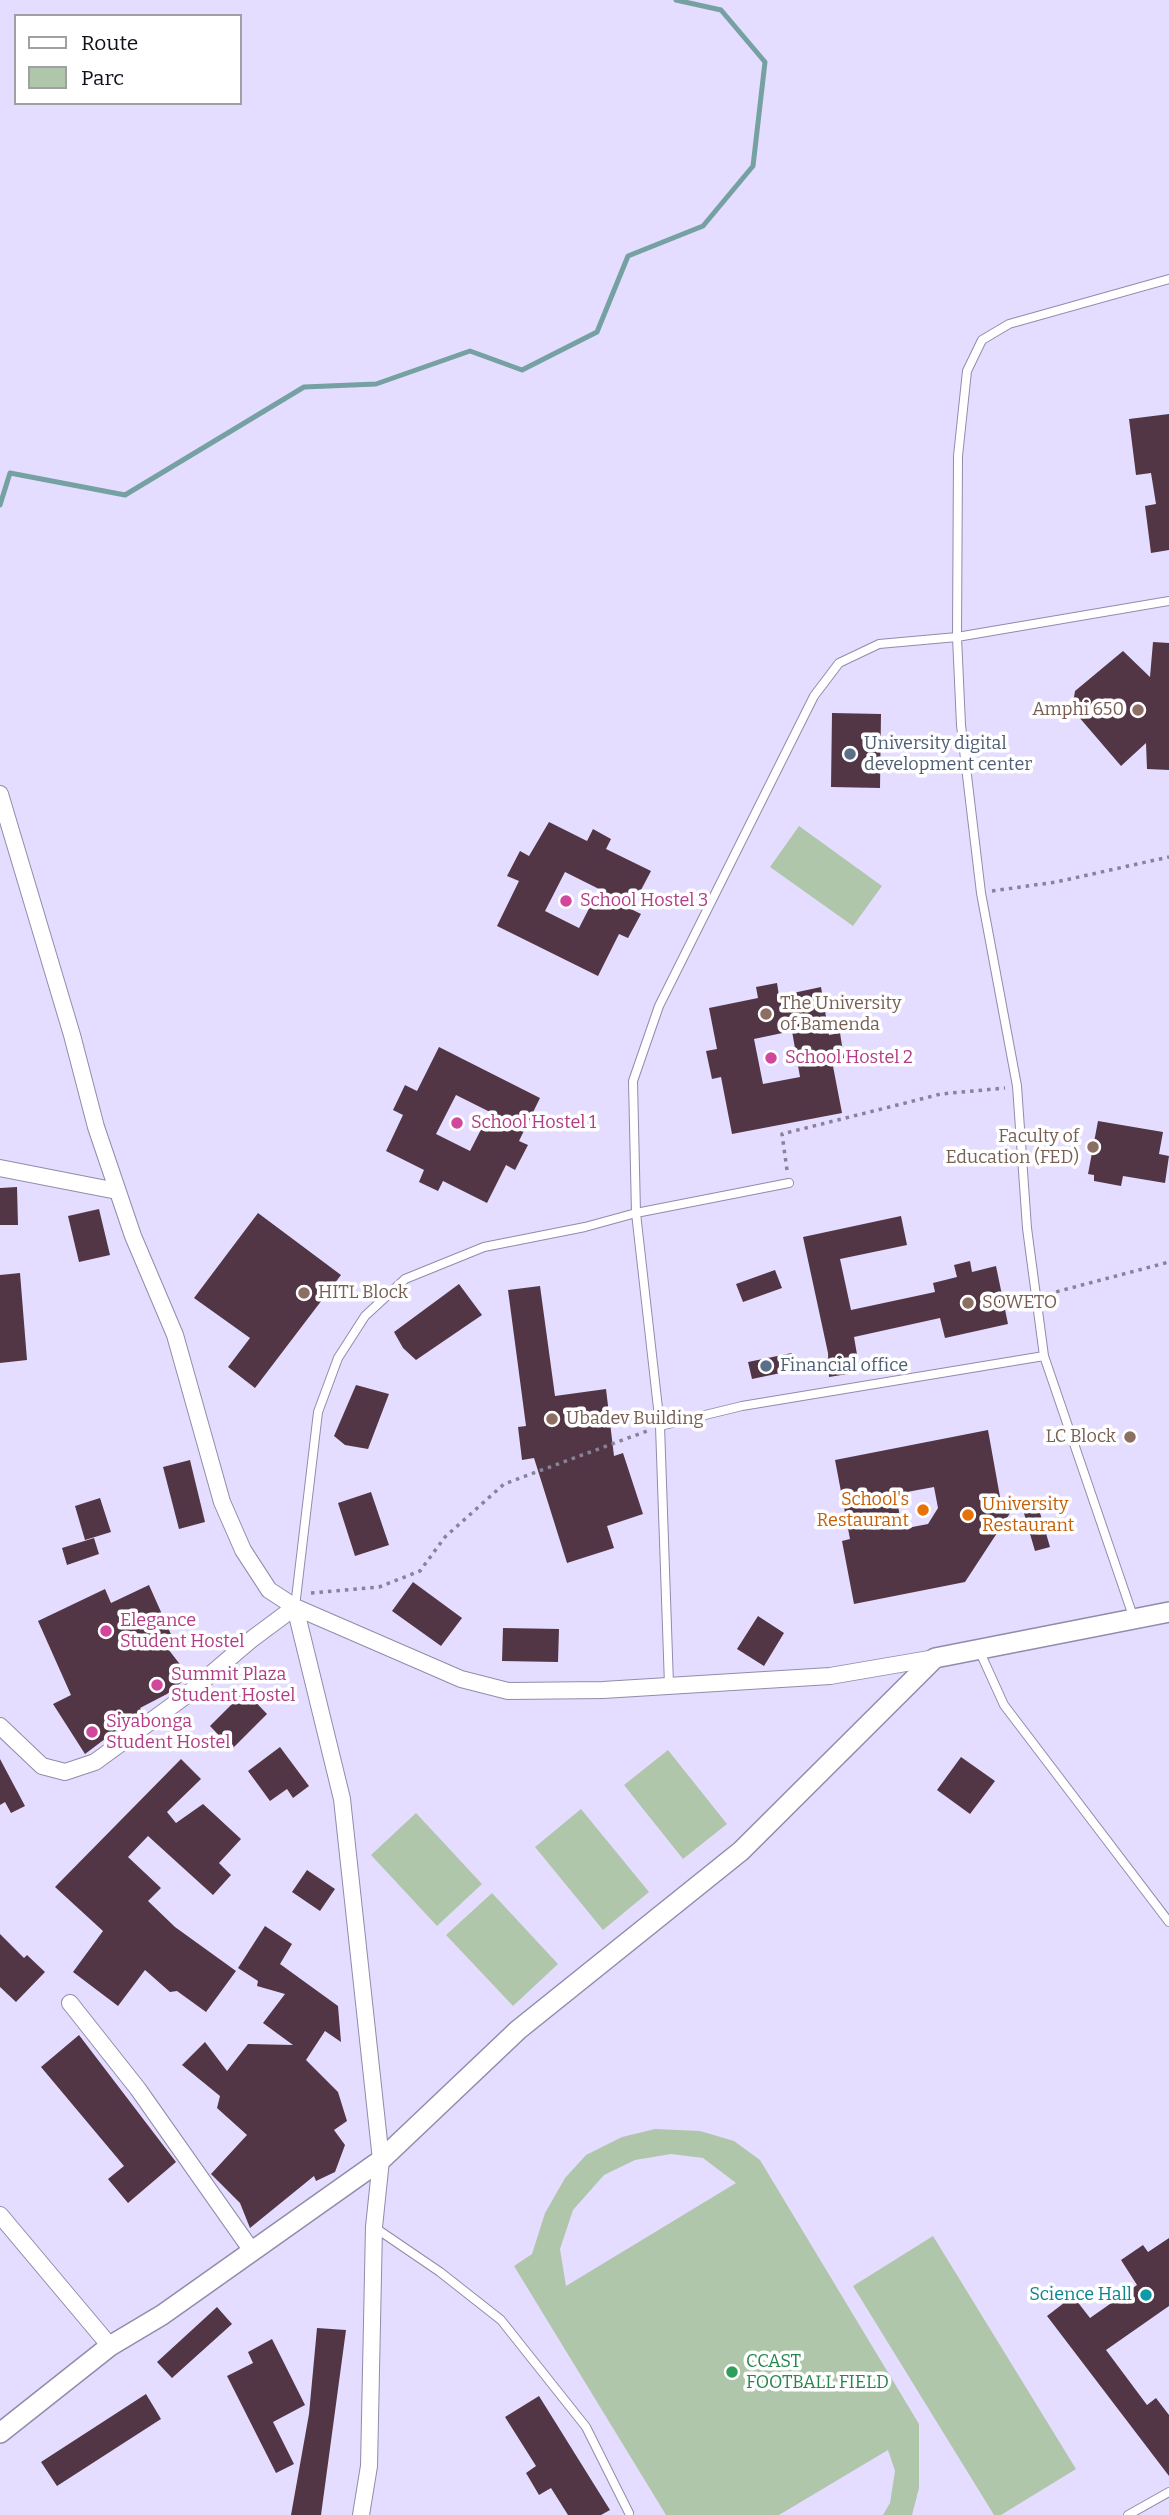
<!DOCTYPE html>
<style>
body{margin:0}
#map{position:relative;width:1169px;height:2515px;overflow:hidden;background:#e5ddff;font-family:Bitter,serif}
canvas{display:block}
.legend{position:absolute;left:14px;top:14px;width:228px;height:91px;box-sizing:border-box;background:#fff;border:2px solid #a09fa3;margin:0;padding:9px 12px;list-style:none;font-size:21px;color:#120f1a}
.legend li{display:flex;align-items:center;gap:14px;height:35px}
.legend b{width:35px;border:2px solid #a09fa3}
</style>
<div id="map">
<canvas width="1169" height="2515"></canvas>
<ul class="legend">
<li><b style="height:9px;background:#fff"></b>Route</li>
<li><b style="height:19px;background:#b0c6ab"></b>Parc</li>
</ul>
</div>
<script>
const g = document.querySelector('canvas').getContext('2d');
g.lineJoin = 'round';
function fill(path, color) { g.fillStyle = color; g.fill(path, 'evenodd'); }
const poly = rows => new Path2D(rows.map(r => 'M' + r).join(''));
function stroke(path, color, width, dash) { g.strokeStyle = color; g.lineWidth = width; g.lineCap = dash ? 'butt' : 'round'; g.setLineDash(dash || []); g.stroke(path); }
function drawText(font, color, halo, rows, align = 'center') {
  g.font = font + ' Bitter,serif'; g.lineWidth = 7; g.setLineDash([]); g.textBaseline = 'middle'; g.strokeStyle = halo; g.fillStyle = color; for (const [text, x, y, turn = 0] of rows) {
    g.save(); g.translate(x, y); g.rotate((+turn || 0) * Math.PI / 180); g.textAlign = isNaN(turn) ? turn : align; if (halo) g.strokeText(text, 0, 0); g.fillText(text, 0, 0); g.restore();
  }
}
const green = poly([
 [799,826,882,886,853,926,770,867],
 [668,1750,727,1824,683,1859,624,1785],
 [581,1809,649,1892,603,1930,535,1847],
 [416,1813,482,1884,437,1926,371,1855],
 [492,1893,558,1964,513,2006,446,1935],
 [655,2129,700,2131,734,2141,760,2160,919,2424,919,2488,912,2515,883,2515,890,2503,895,2471,888,2450,779,2515,666,2515,514,2266,532,2254,545,2213,565,2178,586,2155,622,2137],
 [671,2154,703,2158,736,2183,566,2286,560,2249,573,2210,604,2175,635,2160],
 [933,2236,1076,2469,1001,2515,994,2515,853,2286]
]);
const stream = poly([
 [0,505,10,473,125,495,304,387,376,384,470,351,522,370,597,332,628,256,703,226,753,166,765,62,721,10,676,0]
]);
const building = poly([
 [1169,414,1169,550,1151,553,1145,506,1156,504,1151,473,1136,475,1129,419],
 [1153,642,1169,643,1169,770,1147,769,1146,743,1121,766,1072,709,1075,691,1123,651,1150,677],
 [832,713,881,714,880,788,831,787],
 [549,822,587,841,593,829,611,839,606,849,651,871,631,909,641,914,628,938,619,934,598,976,497,926,519,881,507,876,520,851,529,856],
 [565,872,599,889,579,928,545,911],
 [777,983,779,996,821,987,829,1035,840,1033,844,1058,832,1061,842,1113,732,1134,721,1077,712,1079,706,1051,717,1049,709,1008,758,998,756,987],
 [792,1031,800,1077,763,1084,754,1039],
 [439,1047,540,1098,519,1141,528,1145,515,1170,506,1165,487,1203,443,1181,438,1191,419,1182,424,1170,386,1151,403,1115,393,1110,405,1085,417,1091],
 [456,1095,490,1112,470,1151,436,1134],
 [1098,1121,1163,1132,1159,1154,1169,1156,1165,1183,1123,1176,1121,1186,1094,1181,1094,1175,1088,1174],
 [17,1187,18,1225,0,1225,0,1188],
 [99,1209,110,1255,79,1262,68,1216],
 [258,1213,341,1275,255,1388,228,1367,250,1338,194,1298],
 [901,1216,907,1245,840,1259,851,1310,935,1292,933,1283,957,1277,954,1265,970,1261,972,1272,996,1266,1008,1324,945,1338,940,1318,854,1337,860,1372,829,1377,828,1353,803,1237],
 [775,1270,782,1288,743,1302,736,1284],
 [20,1273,27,1360,0,1363,0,1275],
 [459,1284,482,1315,416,1360,403,1348,394,1332],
 [540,1286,555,1396,606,1389,614,1456,623,1453,643,1514,607,1526,614,1548,567,1563,534,1458,522,1460,518,1427,526,1426,508,1290],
 [792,1353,795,1370,752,1379,748,1362],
 [356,1385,389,1394,368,1449,345,1445,334,1436],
 [988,1430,1002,1508,1016,1504,965,1582,854,1604,842,1541,850,1539,835,1460],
 [934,1487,938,1508,928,1524,902,1529,896,1494],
 [190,1460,205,1522,179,1529,163,1467],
 [371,1492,389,1545,355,1556,338,1503],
 [100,1498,111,1532,85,1540,75,1506],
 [1036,1499,1050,1547,1035,1551,1021,1503],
 [94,1538,99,1554,67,1565,62,1548],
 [413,1582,462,1618,441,1646,392,1611],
 [149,1585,174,1641,165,1645,189,1676,167,1694,140,1708,142,1711,85,1754,53,1704,71,1695,38,1621,105,1589,111,1603],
 [758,1616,784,1633,764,1666,737,1649],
 [503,1628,559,1629,558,1662,502,1661],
 [245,1691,267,1714,232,1749,210,1726],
 [280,1747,309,1786,293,1798,287,1789,270,1801,248,1771],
 [961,1757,995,1781,970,1814,937,1790],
 [0,1759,25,1806,11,1813,5,1802,0,1805],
 [181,1759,201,1779,167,1812,176,1823,203,1804,241,1839,219,1863,231,1875,213,1895,148,1836,128,1857,161,1888,148,1901,175,1927,236,1971,206,2012,177,1991,170,1992,145,1970,118,2006,73,1972,103,1931,55,1887],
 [307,1870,335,1889,320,1911,292,1892],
 [265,1926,292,1944,280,1964,338,2006,341,2042,325,2031,306,2060,338,2092,347,2121,334,2130,345,2145,335,2172,316,2181,314,2176,250,2228,240,2203,211,2174,247,2135,217,2108,220,2096,182,2065,205,2042,227,2071,248,2044,293,2045,263,2023,285,1994,257,1986,258,1981,238,1968],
 [0,1934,24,1958,27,1955,45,1972,16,2002,0,1987],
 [79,2035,176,2162,128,2203,108,2179,124,2166,41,2067],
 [1169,2238,1169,2306,1106,2350,1147,2405,1156,2398,1169,2415,1169,2476,1047,2316,1073,2296,1090,2318,1137,2285,1121,2260,1143,2245,1148,2252],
 [217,2307,232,2324,172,2378,157,2362],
 [317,2328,346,2330,321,2515,291,2515,309,2414],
 [272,2339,305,2405,273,2422,294,2464,276,2473,227,2376,253,2363,248,2352],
 [146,2394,161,2419,57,2486,41,2462],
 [539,2396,610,2510,601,2515,568,2515,551,2488,539,2495,526,2473,536,2466,505,2417]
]);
const path = poly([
 [992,891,1056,882,1169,857],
 [787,1170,782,1134,941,1094,1005,1088],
 [1048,1294,1169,1262],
 [311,1593,379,1587,420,1571,445,1537,504,1484,647,1431]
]);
const service = poly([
 [789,1183,636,1213,633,1081,659,1006,814,696,839,663,879,644,957,637,1169,601],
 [660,1426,669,1685],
 [295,1607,318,1412,338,1358,365,1316,405,1279,484,1247,585,1227,636,1213,660,1426,742,1406,1044,1356],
 [1134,1619,1044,1356,1027,1228,1017,1086,981,893,961,725,957,637,958,456,967,371,982,340,1009,324,1169,279],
 [979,1650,1004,1705,1169,1922],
 [374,2227,440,2272,501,2320,586,2427,629,2513],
 [1128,2515,1169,2492]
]);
const minor = poly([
 [0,794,72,1035,96,1127,133,1236,175,1335,222,1502,243,1550,269,1590,295,1607,461,1679,508,1691,603,1690,830,1676,935,1658],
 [0,1168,117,1191],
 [295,1607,342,1799,381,2160,374,2227,369,2466,361,2515],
 [0,1726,42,1766,65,1772,95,1762,184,1697,252,1639,295,1607],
 [70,2003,138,2089,252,2251],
 [0,2215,110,2346]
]);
const tertiary = poly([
 [0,2433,110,2346,162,2315,381,2160,518,2030,741,1851,935,1658,1169,1612]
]);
const markers = [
 [1138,710,7,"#8d6e63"],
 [850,754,7,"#5c6f8a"],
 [566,901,7,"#d1479c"],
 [766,1014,7,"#8d6e63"],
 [771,1058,7,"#d1479c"],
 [457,1123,7,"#d1479c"],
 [1093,1147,7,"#8d6e63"],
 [304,1293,7,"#8d6e63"],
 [968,1303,7,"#8d6e63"],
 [766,1366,7,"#5c6f8a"],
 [552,1419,7,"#8d6e63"],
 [1130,1437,7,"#8d6e63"],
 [923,1510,7,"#e8710a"],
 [968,1515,7,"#e8710a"],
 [106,1631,7,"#d1479c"],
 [157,1685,7,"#d1479c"],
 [92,1732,7,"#d1479c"],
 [1146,2295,7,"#0f9aa8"],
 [732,2372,7,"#2e9e5b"]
];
const educationNames = [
 ["Amphi 650",1124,710,"right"],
 ["The University",780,1004],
 ["of Bamenda",780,1025],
 ["Faculty of",1079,1137,"right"],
 ["Education (FED)",1079,1158,"right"],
 ["HITL Block",318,1293],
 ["SOWETO",982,1303],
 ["Ubadev Building",566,1419],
 ["LC Block",1116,1437,"right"]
];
const serviceNames = [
 ["University digital",864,744],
 ["development center",864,765],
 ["Financial office",780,1366]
];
const hotelNames = [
 ["School Hostel 3",580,901],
 ["School Hostel 2",785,1058],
 ["School Hostel 1",471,1123],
 ["Elegance",120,1621],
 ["Student Hostel",120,1642],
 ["Summit Plaza",171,1675],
 ["Student Hostel",171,1696],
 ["Siyabonga",106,1722],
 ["Student Hostel",106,1743]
];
const foodNames = [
 ["School's",909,1500],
 ["Restaurant",909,1521],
 ["University",982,1505,"left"],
 ["Restaurant",982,1526,"left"]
];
const cultureNames = [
 ["Science Hall",1132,2295]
];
const leisureNames = [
 ["CCAST",746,2362],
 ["FOOTBALL FIELD",746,2383]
];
fill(green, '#b0c6ab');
stroke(stream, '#75a1a2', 5);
fill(building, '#523645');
stroke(service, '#928baa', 10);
stroke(minor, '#928baa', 18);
stroke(tertiary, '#928baa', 22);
stroke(path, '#88829a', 3.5, [3.5, 5]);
stroke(service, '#fff', 8);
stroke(minor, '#fff', 16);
stroke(tertiary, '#fff', 19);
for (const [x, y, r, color] of markers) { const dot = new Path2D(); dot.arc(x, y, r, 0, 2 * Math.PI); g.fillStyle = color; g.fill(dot); stroke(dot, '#fff', 2.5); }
drawText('18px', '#785e54', '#fff', educationNames, 'left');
drawText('18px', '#4e5e75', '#fff', serviceNames, 'left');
drawText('18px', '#b23c85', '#fff', hotelNames, 'left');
drawText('18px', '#c56008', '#fff', foodNames, 'right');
drawText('18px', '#0d838f', '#fff', cultureNames, 'right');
drawText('18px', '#27864d', '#fff', leisureNames, 'left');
</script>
